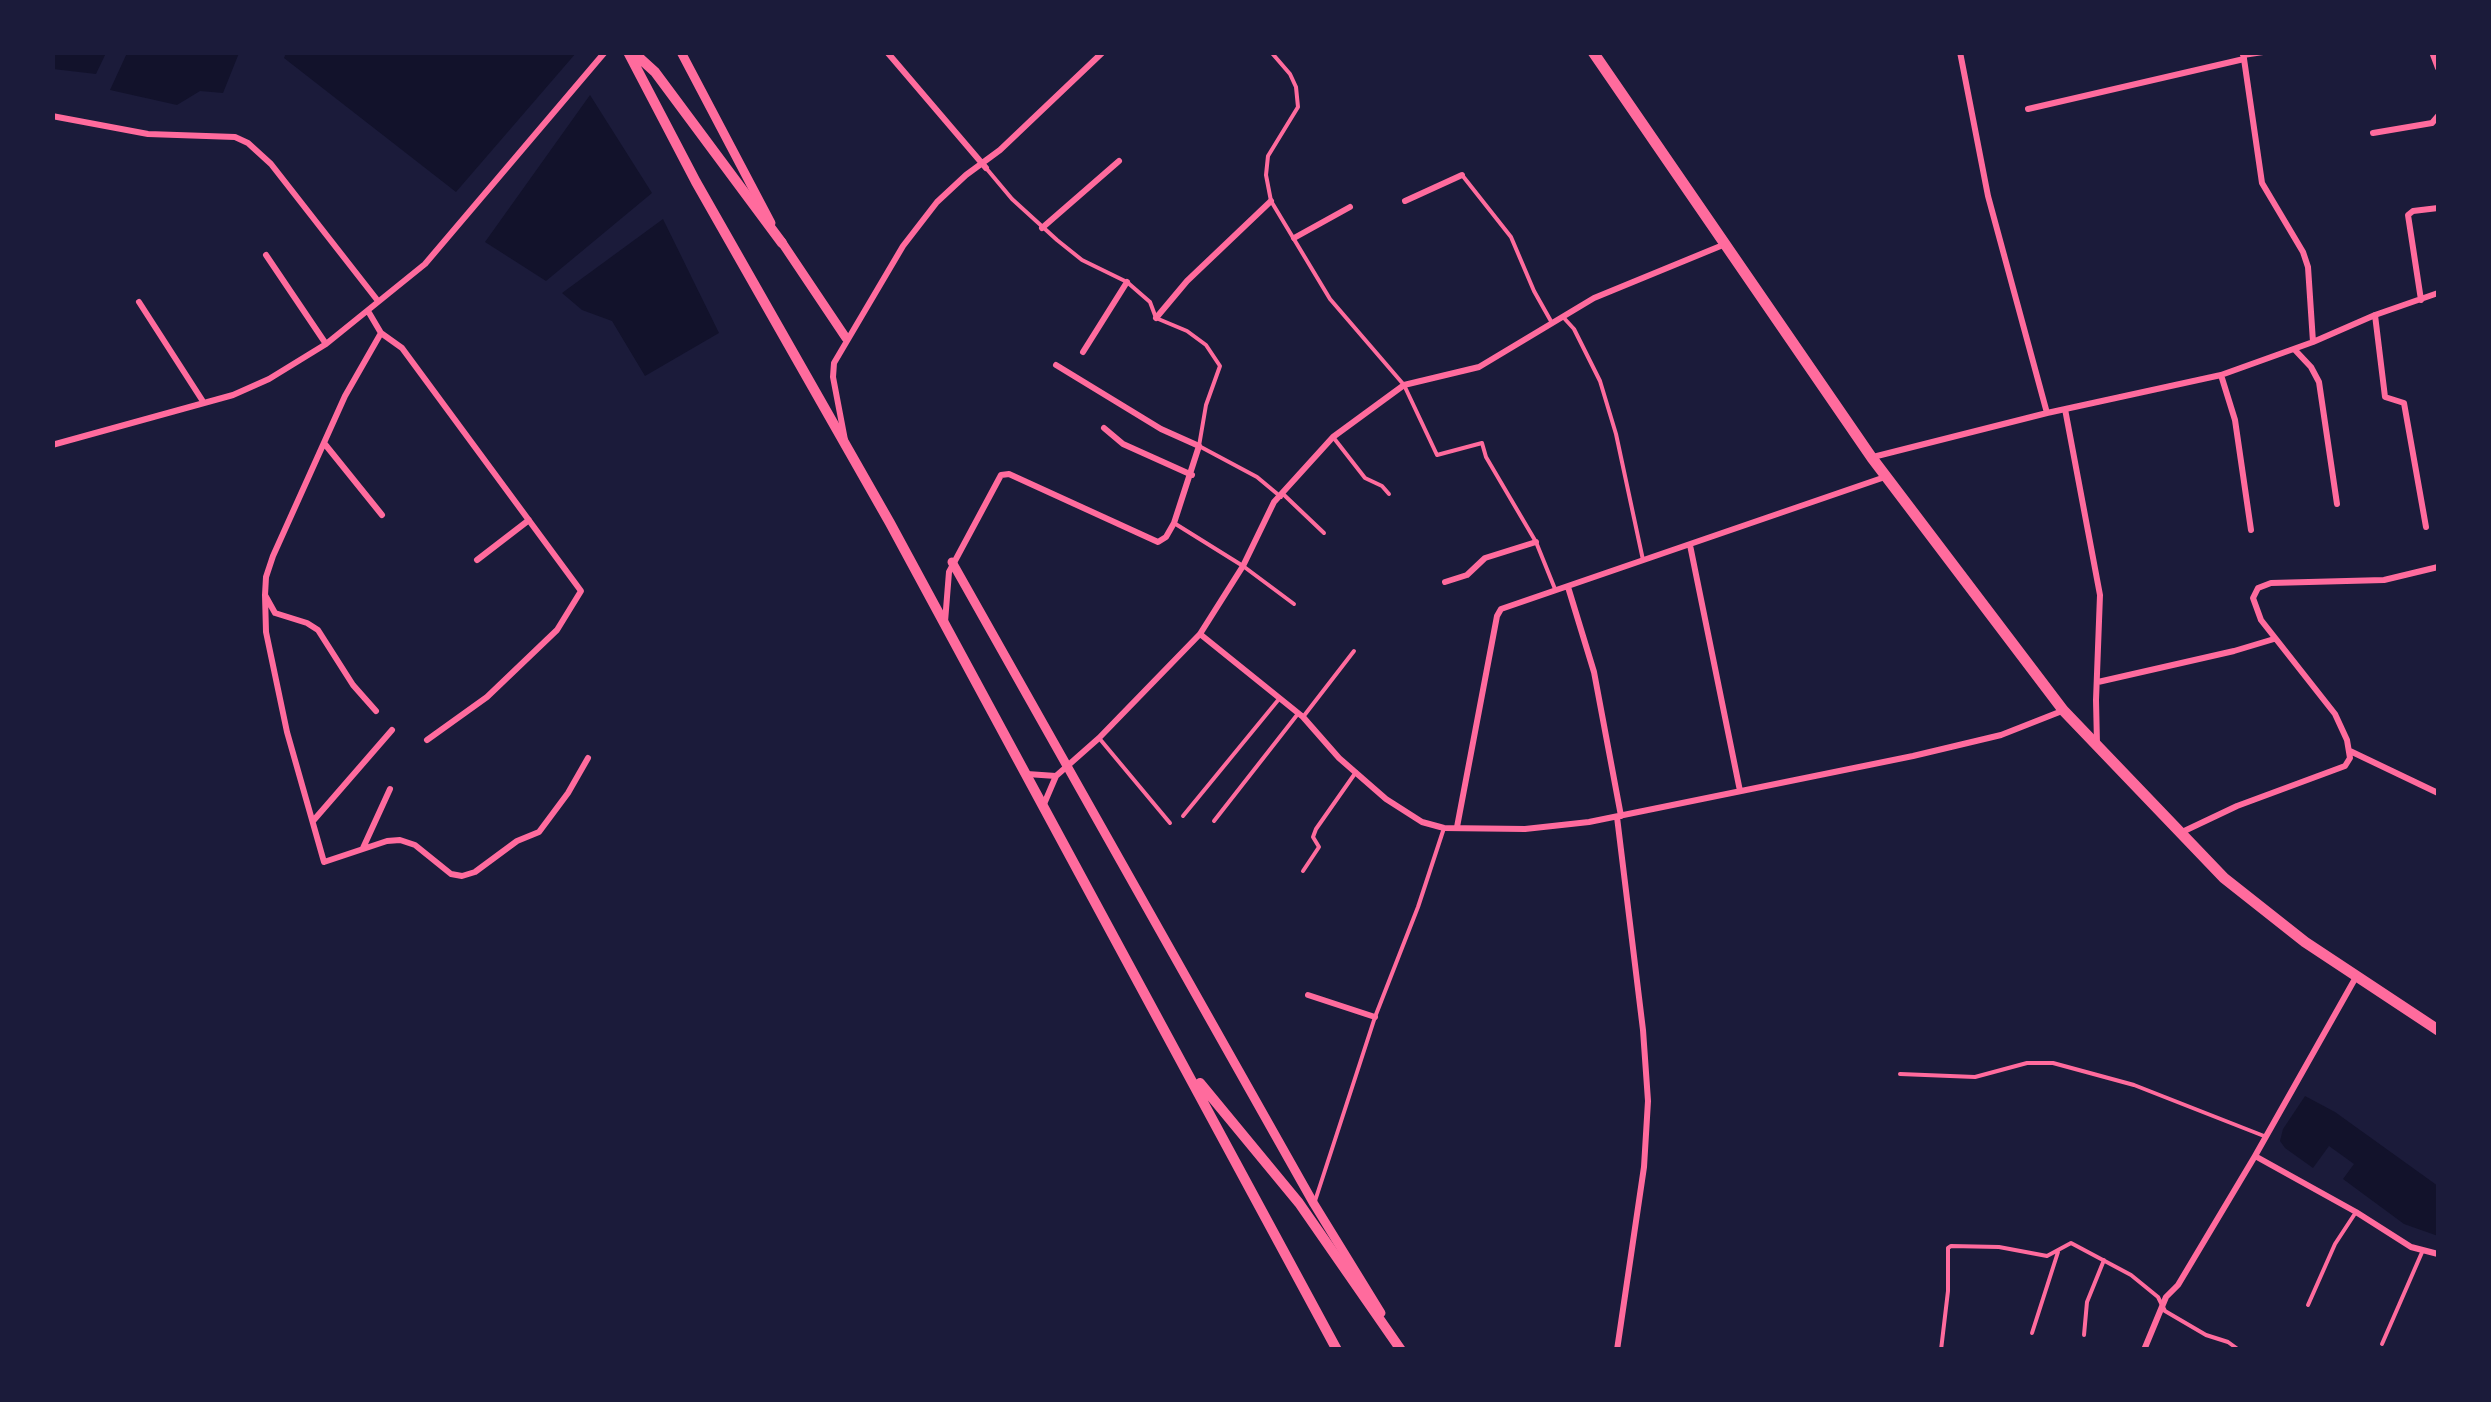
<!DOCTYPE html>
<style>
body{margin:0}
#map{position:relative;width:2491px;height:1402px;overflow:hidden;background:#1b1b3a;font-family:"Source Sans 3",sans-serif}
canvas{display:block}
.frame{position:absolute;inset:0;border:55px solid #1b1b3a;pointer-events:none}
</style>
<div id="map">
<canvas width="2491" height="1402"></canvas>
<div class="frame"></div>
</div>
<script>
const g = document.querySelector('canvas').getContext('2d');
g.lineJoin = 'round';
function fill(path, color) { g.fillStyle = color; g.fill(path, 'evenodd'); }
const poly = rows => new Path2D(rows.map(r => 'M' + r).join(''));
function stroke(path, color, width, dash) { g.strokeStyle = color; g.lineWidth = width; g.lineCap = dash ? 'butt' : 'round'; g.setLineDash(dash || []); g.stroke(path); }
const water = poly([
 [53,52,106,52,106,53,96,74,53,69],
 [127,53,127,52,239,53,223,93,200,91,177,105,110,90],
 [286,53,286,52,576,53,456,192,284,58],
 [590,95,652,193,546,281,485,242],
 [663,219,719,333,645,376,612,321,582,310,562,293],
 [2305,1096,2335,1112,2438,1186,2438,1236,2404,1224,2343,1179,2354,1164,2329,1146,2313,1168,2285,1148,2280,1141,2283,1129]
]);
const service = poly([
 [1271,52,1290,74,1296,87,1298,107,1268,156,1266,175,1271,201,1330,299,1404,385,1437,455,1482,443,1486,457,1536,542,1555,589],
 [986,168,1012,199,1057,240,1082,260,1127,282,1150,302,1156,318,1187,331,1206,345,1220,366,1206,405,1199,446,1257,477,1281,497],
 [1462,175,1511,237,1534,291,1552,323],
 [1563,317,1574,329,1600,381,1616,434,1643,560],
 [1333,437,1365,478,1382,486,1389,494],
 [1282,493,1324,533],
 [1174,523,1243,566,1294,604],
 [1303,717,1354,651],
 [1099,738,1170,823],
 [1183,816,1279,699],
 [1214,821,1297,715],
 [1303,871,1319,847,1313,837,1316,829,1356,772],
 [1900,1074,1975,1077,2027,1063,2053,1063,2134,1085,2264,1136],
 [1315,1201,1375,1017,1418,907,1444,828],
 [2308,1305,2335,1244,2356,1212],
 [2032,1333,2058,1252],
 [2084,1335,2087,1302,2104,1260],
 [2382,1344,2423,1250],
 [1941,1350,1948,1291,1948,1248,1951,1246,1999,1247,2047,1256,2071,1243,2131,1275,2158,1297,2165,1311,2206,1335,2228,1342,2239,1350]
]);
const minor = poly([
 [887,52,986,168],
 [1960,52,1988,196,2047,413],
 [2432,52,2438,68],
 [2243,55,2263,52],
 [2028,109,2244,59],
 [52,116,148,134,235,137,248,143,271,164,378,301],
 [2373,133,2432,123,2438,116],
 [1405,201,1462,175],
 [1042,228,1119,161],
 [1294,238,1350,207],
 [266,255,326,344],
 [2421,300,2408,215,2413,211,2438,208],
 [139,302,204,403],
 [368,311,381,333,402,348,581,591,557,630,487,697,427,740],
 [2375,315,2385,397,2404,403,2426,527],
 [1156,318,1187,281,1271,201],
 [2313,342,2375,315,2438,293],
 [2295,350,2311,367,2319,382,2337,504],
 [1083,352,1127,282],
 [2221,375,2235,420,2251,530],
 [2065,409,2100,595,2096,700,2097,744],
 [1104,428,1123,444,1192,475],
 [845,440,833,377,834,363,903,246,937,202,966,175,1000,150,1103,52],
 [324,443,382,515],
 [52,445,233,395,269,379,326,344,425,264,605,52],
 [1873,457,2047,413,2221,375,2313,342,2308,267,2303,252,2262,183,2243,52],
 [1690,545,1740,791],
 [477,560,529,520],
 [1445,582,1467,575,1485,558,1536,542],
 [1568,587,1594,672,1621,816],
 [265,595,266,632,287,732,324,862,387,841,400,840,415,845,451,874,462,876,475,872,517,841,539,832,568,793,588,758],
 [945,622,949,572,1001,475,1009,474,1158,542,1166,537,1174,523,1199,446,1161,429,1056,365],
 [1200,634,1303,717,1339,758,1386,799,1422,822,1444,828,1525,829,1589,822,1913,756,2001,735,2062,711],
 [2098,682,2234,651,2274,639],
 [376,711,353,685,318,630,307,623,275,613,265,595,266,577,273,556,345,396,381,333],
 [2350,751,2438,793],
 [1027,774,1056,776],
 [1044,804,1056,776,1099,738,1200,634,1243,566,1274,502,1333,437,1404,385,1479,367,1594,298,1723,245],
 [313,821,392,730],
 [1457,827,1497,616,1501,609,1885,477],
 [2180,833,2237,806,2345,766,2350,758,2347,740,2335,714,2261,620,2253,598,2258,588,2271,583,2384,580,2438,567],
 [363,848,390,789],
 [1308,995,1375,1017],
 [2255,1156,2356,1212,2411,1247,2438,1254],
 [1617,1350,1644,1167,1648,1101,1643,1030,1617,817],
 [2144,1350,2166,1297,2178,1285,2255,1156,2356,977]
]);
const tertiary = poly([
 [681,52,771,223],
 [781,241,846,338],
 [952,562,1314,1204,1381,1313]
]);
const secondary = poly([
 [628,52,696,182,890,523,1337,1350],
 [633,52,655,72,782,243],
 [1200,1083,1299,1203,1401,1350]
]);
const trunk = poly([
 [1593,52,1872,458,2063,710,2224,878,2305,942,2438,1030]
]);
fill(water, '#12122b');
stroke(service, '#ff6b9d', 4);
stroke(minor, '#ff6b9d', 6);
stroke(tertiary, '#ff6b9d', 9);
stroke(secondary, '#ff6b9d', 10);
stroke(trunk, '#ff6b9d', 11);
</script>
